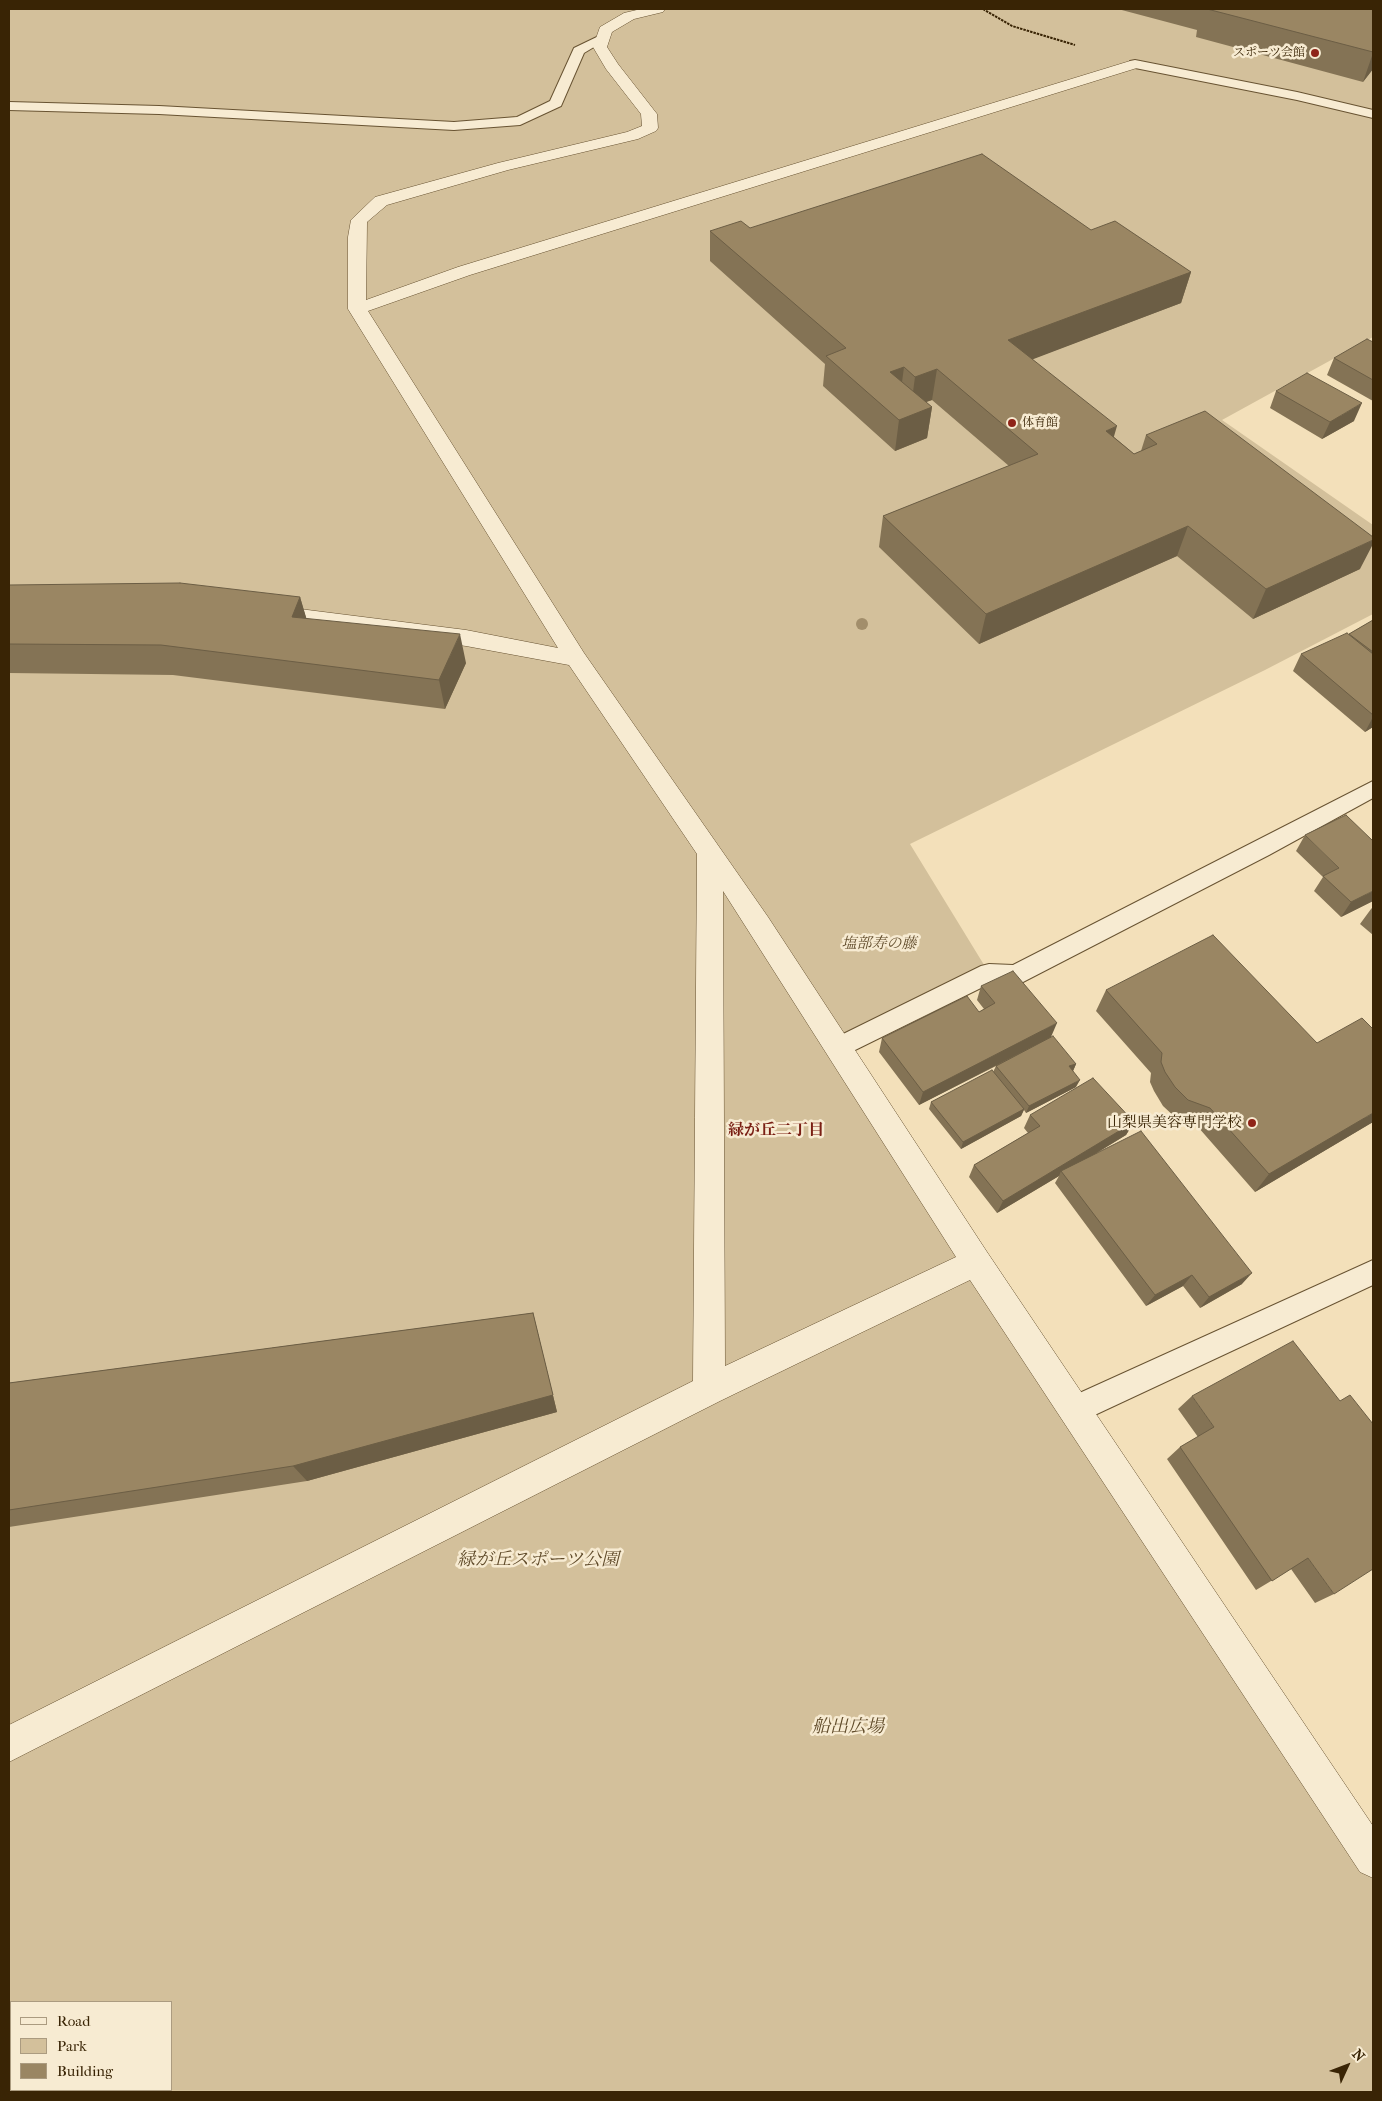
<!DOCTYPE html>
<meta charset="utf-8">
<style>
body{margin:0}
#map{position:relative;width:1382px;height:2101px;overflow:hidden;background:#f3e0ba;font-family:"IM FELL French Canon",serif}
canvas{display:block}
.frame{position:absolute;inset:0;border:10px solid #392405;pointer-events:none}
.legend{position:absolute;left:10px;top:2001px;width:162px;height:90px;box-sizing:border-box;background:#f7ebd2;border:1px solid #ab9b80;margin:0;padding:6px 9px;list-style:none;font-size:15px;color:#392405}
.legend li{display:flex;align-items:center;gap:10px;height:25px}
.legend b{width:25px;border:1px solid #ab9b80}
.north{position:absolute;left:1322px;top:2041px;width:50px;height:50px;-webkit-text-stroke:4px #f7ebd2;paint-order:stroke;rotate:47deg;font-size:14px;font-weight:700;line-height:20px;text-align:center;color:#392405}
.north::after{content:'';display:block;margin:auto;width:18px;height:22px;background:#392405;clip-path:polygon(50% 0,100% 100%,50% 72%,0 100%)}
</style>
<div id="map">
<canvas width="1382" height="2101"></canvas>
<div class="frame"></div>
<ul class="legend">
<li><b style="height:6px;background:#f7ebd2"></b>Road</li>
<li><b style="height:14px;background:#d3c09b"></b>Park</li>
<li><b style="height:14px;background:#9a8663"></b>Building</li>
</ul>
<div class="north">N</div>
</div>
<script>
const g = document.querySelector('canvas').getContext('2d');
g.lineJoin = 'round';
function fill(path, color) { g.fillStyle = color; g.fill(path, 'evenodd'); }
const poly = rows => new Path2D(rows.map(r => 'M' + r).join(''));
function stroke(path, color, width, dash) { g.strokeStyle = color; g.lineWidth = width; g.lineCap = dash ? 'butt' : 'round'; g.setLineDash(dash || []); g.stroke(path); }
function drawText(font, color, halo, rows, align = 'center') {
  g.font = font + ' "IM FELL French Canon","Noto Serif JP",serif'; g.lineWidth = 5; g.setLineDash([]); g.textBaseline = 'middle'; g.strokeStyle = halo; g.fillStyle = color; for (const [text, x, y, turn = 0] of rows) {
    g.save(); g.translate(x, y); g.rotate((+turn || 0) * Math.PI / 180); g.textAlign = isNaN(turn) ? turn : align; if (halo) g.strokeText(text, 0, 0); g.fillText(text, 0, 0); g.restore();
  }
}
const green = poly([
 [9,9,1373,9,1373,337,1222,420,1373,525,1373,614,1265,670,910,844,989,973,837,1048,976,1262,1373,1859,1373,2092,9,2092],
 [11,2002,171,2002,171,2090,11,2090]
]);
const path = poly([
 [983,9,1012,26,1075,45]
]);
const service = poly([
 [603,34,609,38,584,53,561,106,520,125,454,130,159,114,9,110,9,102,159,106,454,122,517,117,550,101,574,48,603,34],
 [1135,60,1297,92,1373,110,1373,118,1297,100,1130,67,1129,64,1130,61,1135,60],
 [1373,781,1373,798,1269,855,1023,982,1015,984,991,983,845,1055,837,1058,829,1055,825,1048,829,1041,981,966,989,964,1013,965,1373,781],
 [1373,1260,1373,1285,1084,1420,1074,1424,1064,1420,1060,1410,1064,1400,1373,1260]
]);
const minor = poly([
 [641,9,665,9,663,12,634,19,612,32,607,47,618,64,657,114,658,128,656,131,638,139,508,170,387,205,367,222,366,300,458,267,1130,61,1140,61,1143,64,1140,67,470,275,368,311,584,653,768,917,987,1252,1373,1826,1373,1878,1360,1872,970,1280,720,1401,9,1762,9,1725,693,1381,697,854,569,665,466,646,268,619,260,617,257,612,260,607,268,605,466,630,558,648,348,309,348,237,351,220,375,197,498,163,627,132,642,126,641,114,606,69,593,47,600,27,624,13,641,9],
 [723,891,956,1257,725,1366,723,891]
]);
const trees = [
 [862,624]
];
const wall = poly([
 [1118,9,1373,9,1373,69,1363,82,1196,37,1197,30],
 [750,228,1091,230,1191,272,1181,303,1032,359,1114,437,1134,454,1141,451,1146,435,1360,569,1253,619,1177,556,979,644,879,547,883,516,1009,466,932,400,926,402,932,407,927,438,895,451,823,386,825,364,710,261,710,231],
 [1373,342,1373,401,1327,375,1334,358],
 [1276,391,1354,421,1322,439,1270,408],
 [9,585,300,597,306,618,466,663,445,709,173,675,9,673],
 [1373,620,1373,727,1365,732,1293,671,1301,654,1349,634],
 [1305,835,1373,901,1341,917,1314,891,1323,877,1296,851],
 [1373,907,1373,935,1360,924,1371,909],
 [981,986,1051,1037,1076,1064,1073,1071,1076,1087,1026,1113,1024,1110,1021,1116,961,1149,929,1109,931,1102,993,1072,996,1066,919,1105,879,1052,882,1038,979,1012,984,1009,977,1000],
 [1106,990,1373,1122,1255,1192,1198,1127,1177,1119,1163,1106,1154,1091,1150,1082,1151,1073,1096,1011],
 [1030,1115,1134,1122,1126,1135,1097,1153,1242,1284,1200,1308,1183,1286,1146,1306,1055,1183,1059,1176,997,1213,969,1177,974,1165,1028,1133,1024,1128],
 [533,1313,557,1412,307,1481,9,1527,9,1383],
 [1192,1396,1334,1594,1315,1603,1291,1569,1256,1590,1167,1459,1180,1447,1198,1437,1178,1409]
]);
const shadedWall = poly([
 [1373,53,1373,69,1363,82],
 [1191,272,1181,303,1002,371,1008,340],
 [904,367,900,397,890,372],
 [937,369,932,400,911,407,915,377],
 [1362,403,1354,421,1322,439,1330,422],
 [932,407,927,438,895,451,899,420],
 [1117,426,1108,457,1106,431],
 [1188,526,1177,556,979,644,986,614],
 [1373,540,1373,544,1360,569,1253,619,1266,589],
 [300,597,309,627,292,617],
 [460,634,466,663,445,709,439,680],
 [1373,717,1373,727,1365,732],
 [1373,891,1373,901,1341,917,1351,902],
 [1057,1023,1051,1037,919,1105,923,1092],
 [1076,1064,1073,1071,1069,1066],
 [1080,1080,1076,1087,1026,1113,1029,1106],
 [1024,1109,1021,1116,961,1149,963,1142],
 [1373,1113,1373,1122,1255,1192,1269,1174],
 [1134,1122,1126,1135,1063,1173,1061,1171,1059,1176,997,1213,1003,1201],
 [1252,1273,1242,1284,1200,1308,1209,1297],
 [1192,1275,1183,1286,1146,1306,1155,1295],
 [533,1313,557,1412,307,1481,293,1466]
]);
const building = poly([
 [1207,9,1373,9,1373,52,1207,9],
 [982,154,1091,230,1115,221,1191,272,1008,340,1117,426,1106,431,1134,454,1157,444,1146,435,1205,411,1373,537,1373,540,1266,589,1188,526,986,614,883,516,1038,454,937,369,915,377,904,367,890,372,932,407,899,420,826,356,846,348,710,231,741,221,750,228,982,154],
 [1367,339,1373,342,1373,380,1334,358,1367,339],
 [1307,373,1362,403,1330,422,1276,391,1307,373],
 [180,583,300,597,292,617,460,634,439,680,161,645,9,644,9,585,180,583],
 [1373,620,1373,652,1349,634,1373,620],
 [1347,633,1373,654,1373,715,1301,654,1347,633],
 [1346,815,1373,841,1373,891,1351,902,1323,876,1339,868,1305,835,1346,815],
 [1213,935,1317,1043,1362,1018,1373,1029,1373,1113,1269,1174,1210,1108,1188,1100,1175,1087,1165,1072,1161,1062,1162,1053,1106,990,1213,935],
 [1013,971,1057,1023,923,1092,882,1038,967,996,979,1012,995,1003,981,986,1013,971],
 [1053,1036,1076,1064,1069,1066,1080,1080,1029,1106,996,1066,1053,1036],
 [992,1070,1024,1109,963,1142,931,1102,992,1070],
 [1093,1078,1134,1122,1003,1201,974,1165,1040,1126,1030,1115,1093,1078],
 [1141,1131,1252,1273,1209,1297,1192,1275,1155,1295,1061,1171,1141,1131],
 [533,1313,553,1395,293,1466,9,1510,9,1383,533,1313],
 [1293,1341,1340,1401,1350,1395,1373,1424,1373,1569,1334,1594,1308,1558,1272,1581,1180,1447,1214,1427,1192,1396,1293,1341]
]);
const markers = [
 [1315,53,5,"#8f2418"],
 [1012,423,5,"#8f2418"],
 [1252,1123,5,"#8f2418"]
];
const farPoinames = [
 ["スポーツ会館",1305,53],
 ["体育館",1022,423,"left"]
];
const parkNames = [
 ["塩部寿の藤",879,944]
];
const poiNames = [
 ["山梨県美容専門学校",1242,1123]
];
const neighbourhoodNames = [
 ["緑が丘二丁目",776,1131]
];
const nearParknames = [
 ["緑が丘スポーツ公園",538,1561],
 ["船出広場",848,1728]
];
fill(green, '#d3c09b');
stroke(service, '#685332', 2);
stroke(minor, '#685332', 1);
stroke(path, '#392405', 2, [2.5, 1]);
fill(service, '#f7ebd2');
fill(minor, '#f7ebd2');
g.fillStyle = '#a28e6b';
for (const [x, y] of trees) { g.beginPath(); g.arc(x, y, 6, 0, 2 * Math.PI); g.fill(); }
fill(wall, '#847355');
fill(shadedWall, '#6c5e45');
fill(building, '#9a8663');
stroke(building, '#6c5e45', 1);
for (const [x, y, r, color] of markers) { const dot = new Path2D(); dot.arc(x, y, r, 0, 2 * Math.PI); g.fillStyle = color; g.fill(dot); stroke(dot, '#f7ebd2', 2); }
drawText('12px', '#392405', '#f7ebd2', farPoinames, 'right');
drawText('italic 15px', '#604b2a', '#f7ebd2', parkNames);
drawText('15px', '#392405', '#f7ebd2', poiNames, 'right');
drawText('bold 16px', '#7a1f14', '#f7ebd2', neighbourhoodNames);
drawText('italic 18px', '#604b2a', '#f7ebd2', nearParknames);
</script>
